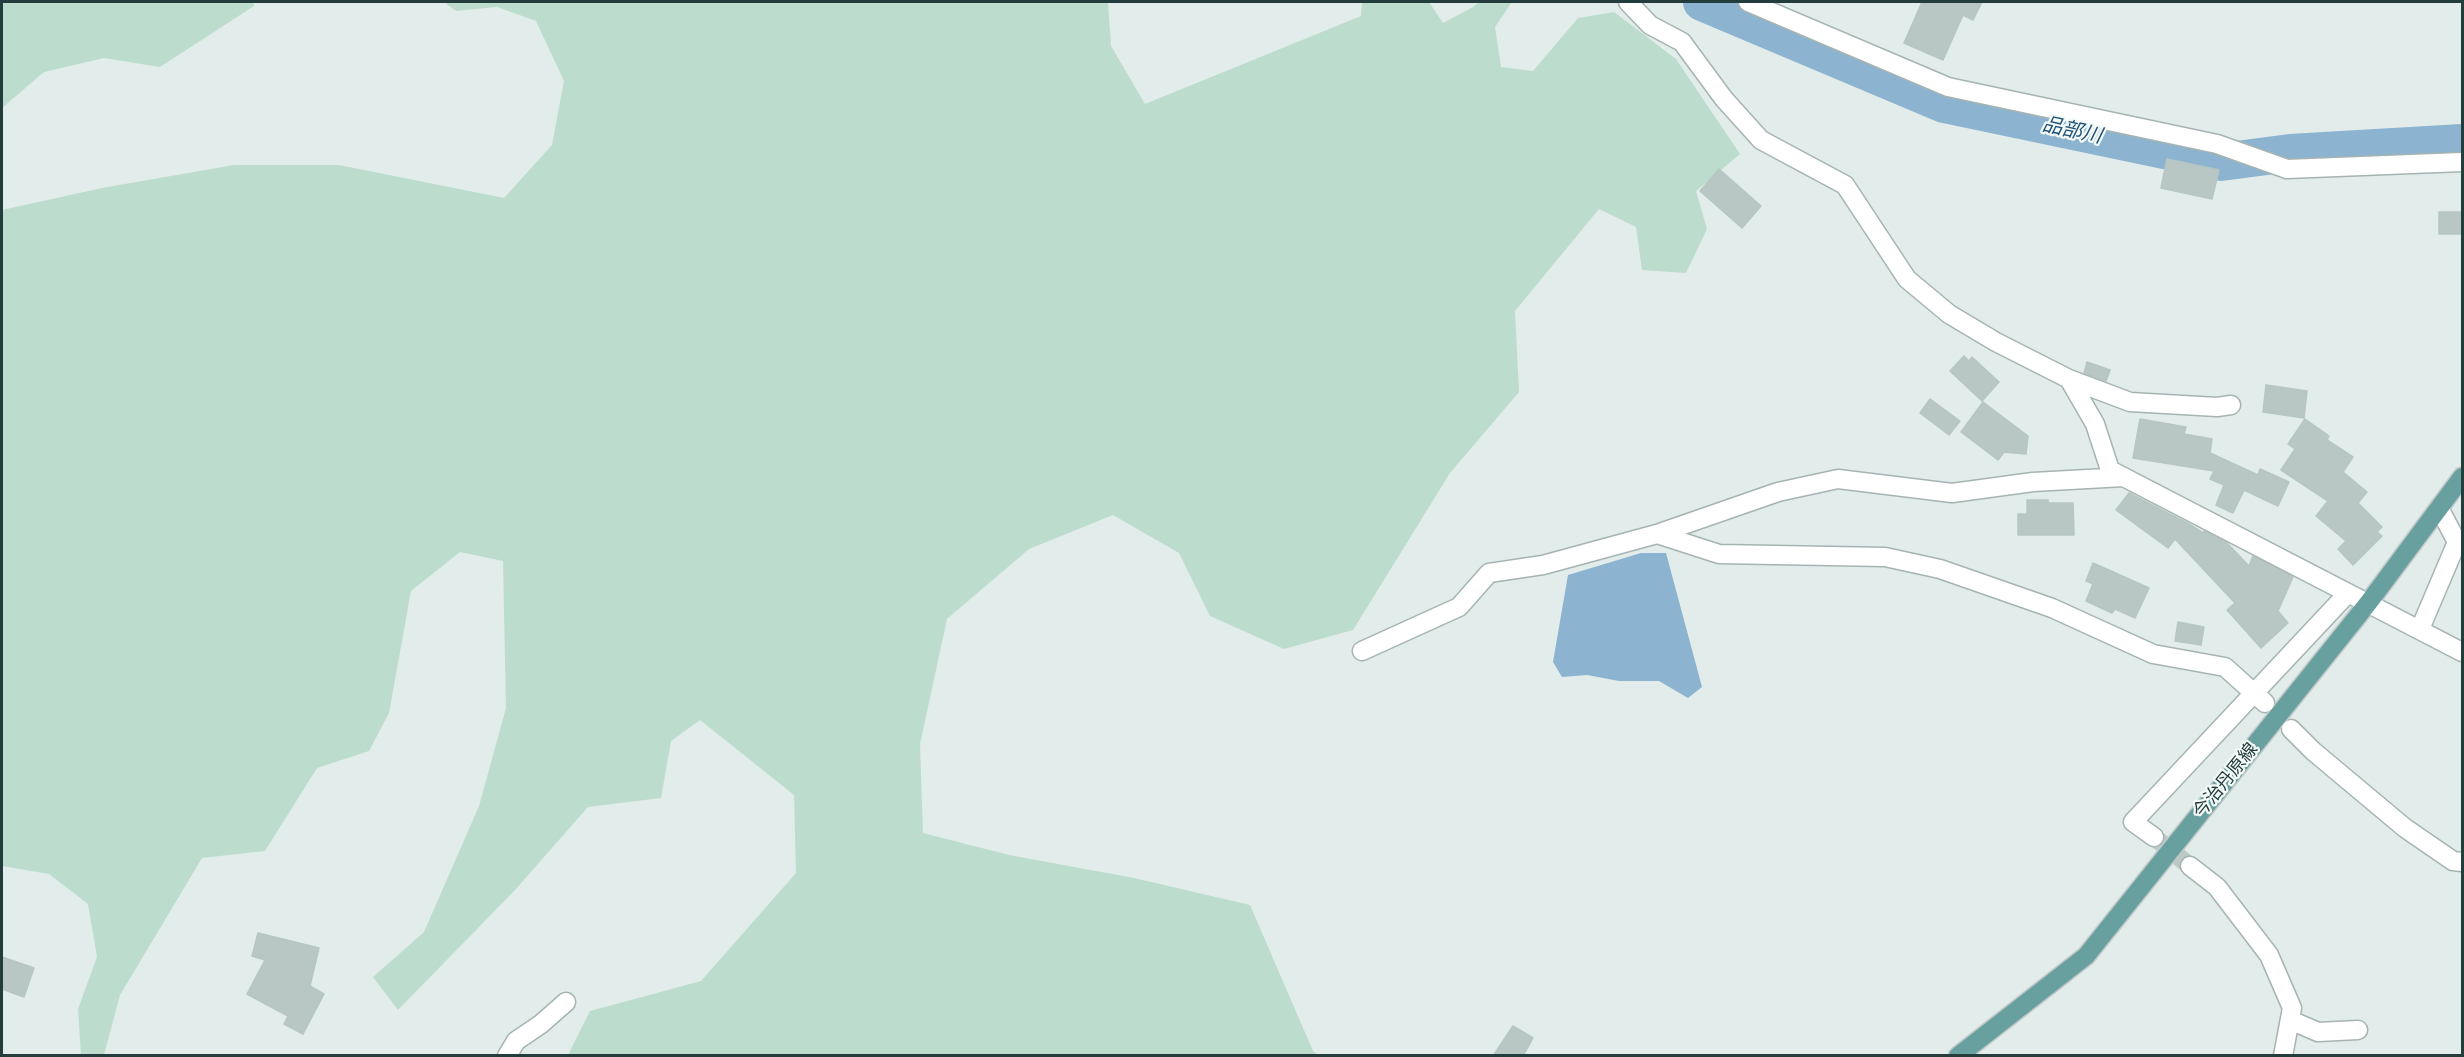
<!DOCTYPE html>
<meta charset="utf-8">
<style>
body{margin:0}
#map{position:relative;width:2464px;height:1057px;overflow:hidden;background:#e2ecea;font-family:"Space Grotesk",sans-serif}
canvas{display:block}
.frame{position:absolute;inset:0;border:3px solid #233d3c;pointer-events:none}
</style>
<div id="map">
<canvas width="2464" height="1057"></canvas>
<div class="frame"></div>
</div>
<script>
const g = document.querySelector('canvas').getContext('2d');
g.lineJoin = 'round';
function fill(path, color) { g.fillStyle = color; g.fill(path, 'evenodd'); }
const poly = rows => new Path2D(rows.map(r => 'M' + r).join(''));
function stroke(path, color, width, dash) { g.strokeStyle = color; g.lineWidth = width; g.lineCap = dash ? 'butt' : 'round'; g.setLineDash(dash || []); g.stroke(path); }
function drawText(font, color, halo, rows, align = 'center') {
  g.font = font + ' "Space Grotesk","Noto Sans JP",sans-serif'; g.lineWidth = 4.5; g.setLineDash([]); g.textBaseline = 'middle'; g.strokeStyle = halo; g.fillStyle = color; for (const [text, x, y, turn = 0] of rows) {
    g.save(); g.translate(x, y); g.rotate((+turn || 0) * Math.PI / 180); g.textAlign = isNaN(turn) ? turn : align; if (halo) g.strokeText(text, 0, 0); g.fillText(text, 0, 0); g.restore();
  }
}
const green = poly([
 [2,2,253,2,254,6,160,67,104,58,44,72,2,108],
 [444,2,1108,2,1111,46,1145,104,1361,16,1362,2,1429,2,1443,23,1473,7,1479,2,1512,2,1495,27,1501,67,1533,71,1578,18,1614,12,1676,59,1740,154,1696,191,1707,229,1686,273,1642,270,1636,227,1599,209,1515,311,1519,392,1450,473,1353,630,1284,649,1210,616,1179,553,1113,515,1029,549,947,619,920,744,923,833,1009,855,1134,878,1250,905,1313,1051,1319,1056,568,1055,590,1011,701,981,796,873,794,795,700,720,671,741,661,798,588,807,515,890,398,1010,373,977,424,932,479,806,506,708,503,561,460,552,411,591,389,713,369,751,317,768,265,851,202,858,120,995,104,1055,81,1055,78,1009,97,957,88,904,49,874,2,866,2,210,102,188,234,165,339,165,504,198,552,145,564,81,536,21,497,7,456,11]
]);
const water = poly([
 [1641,553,1666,553,1702,687,1688,698,1659,681,1619,681,1587,675,1562,677,1553,662,1568,575]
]);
const river = poly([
 [1702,2,1944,104,2221,162,2290,153,2462,143]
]);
const building = poly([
 [1922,2,1982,2,1973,20,1963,15,1943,60,1904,43,1922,2],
 [2167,159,2219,170,2212,199,2161,188,2167,159],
 [1719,169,1761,206,1742,228,1700,191,1719,169],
 [2439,212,2463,212,2463,234,2439,234,2439,212],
 [1964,356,1969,361,1972,357,1999,382,1982,401,1950,371,1964,356],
 [2087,362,2110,370,2106,381,2084,373,2087,362],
 [2266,385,2307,391,2304,418,2263,412,2266,385],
 [1930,399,1960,421,1949,435,1920,413,1930,399],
 [1983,402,2028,436,2026,454,2004,452,1998,460,1961,432,1983,402],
 [2140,419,2186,427,2184,434,2212,439,2210,453,2258,475,2260,469,2289,482,2278,506,2244,490,2233,513,2216,505,2224,485,2210,479,2214,471,2133,458,2140,419],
 [2305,419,2329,436,2327,440,2353,457,2343,472,2367,492,2358,503,2382,527,2377,532,2382,536,2353,565,2338,549,2346,541,2316,516,2328,501,2281,470,2295,449,2288,444,2305,419],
 [2129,493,2189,524,2203,533,2204,531,2227,543,2249,566,2253,556,2293,577,2278,611,2288,623,2261,648,2227,610,2235,603,2175,539,2168,548,2116,510,2129,493],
 [2027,500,2048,500,2048,503,2073,503,2074,535,2018,535,2018,514,2027,514,2027,500],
 [2093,563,2149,588,2135,618,2115,609,2112,613,2086,601,2093,584,2086,581,2093,563],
 [2178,622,2204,627,2201,645,2175,641,2178,622],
 [258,933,319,948,310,986,324,994,303,1034,284,1024,288,1016,247,994,265,960,252,956,258,933],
 [2,957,34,968,24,997,2,989,2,957],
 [1513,1026,1533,1038,1523,1056,1493,1056,1513,1026]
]);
const minorTunnel = poly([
 [2154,837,2190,866]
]);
const minor = poly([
 [1628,2,1650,25,1682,42,1724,99,1761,140,1845,185,1907,279,1949,314,1996,342,2069,379,2095,424,2110,470,2462,652],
 [1748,2,1948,87,2217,144,2287,169,2462,162],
 [2069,379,2130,402,2217,407,2231,405],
 [1657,534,1778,492,1838,479,1952,493,2033,482,2124,477],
 [2420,629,2457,542,2439,508],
 [1362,651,1459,607,1489,573,1543,565,1657,534,1719,554,1885,557,1940,569,2052,608,2153,654,2225,667,2265,703],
 [2291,729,2313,751,2405,828,2453,861,2462,862],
 [2154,837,2133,822,2348,593],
 [2190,866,2217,887,2269,955,2292,1008,2283,1056],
 [2290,1020,2318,1032,2358,1030],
 [507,1056,516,1041,541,1024,566,1002]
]);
const major = poly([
 [1958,1056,2086,956,2369,602,2462,477]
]);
const streetNames = [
 ["今治丹原線",2226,781,-51]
];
const waterNames = [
 ["品部川",2072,131,12]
];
fill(green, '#bcddcd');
fill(water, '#8cb4d0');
stroke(river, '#8cb4d0', 38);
fill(building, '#b8c7c4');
stroke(building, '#b5c6c3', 1.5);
stroke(minorTunnel, '#bcc9c7', 18, [18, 9]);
stroke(minor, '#a5b4b2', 21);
stroke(major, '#c1c9c8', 21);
stroke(minor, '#fff', 18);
stroke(major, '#68a0a0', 18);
drawText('18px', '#233d3c', '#f3f9f7', streetNames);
drawText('italic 20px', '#1e5277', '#f3f9f7', waterNames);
</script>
